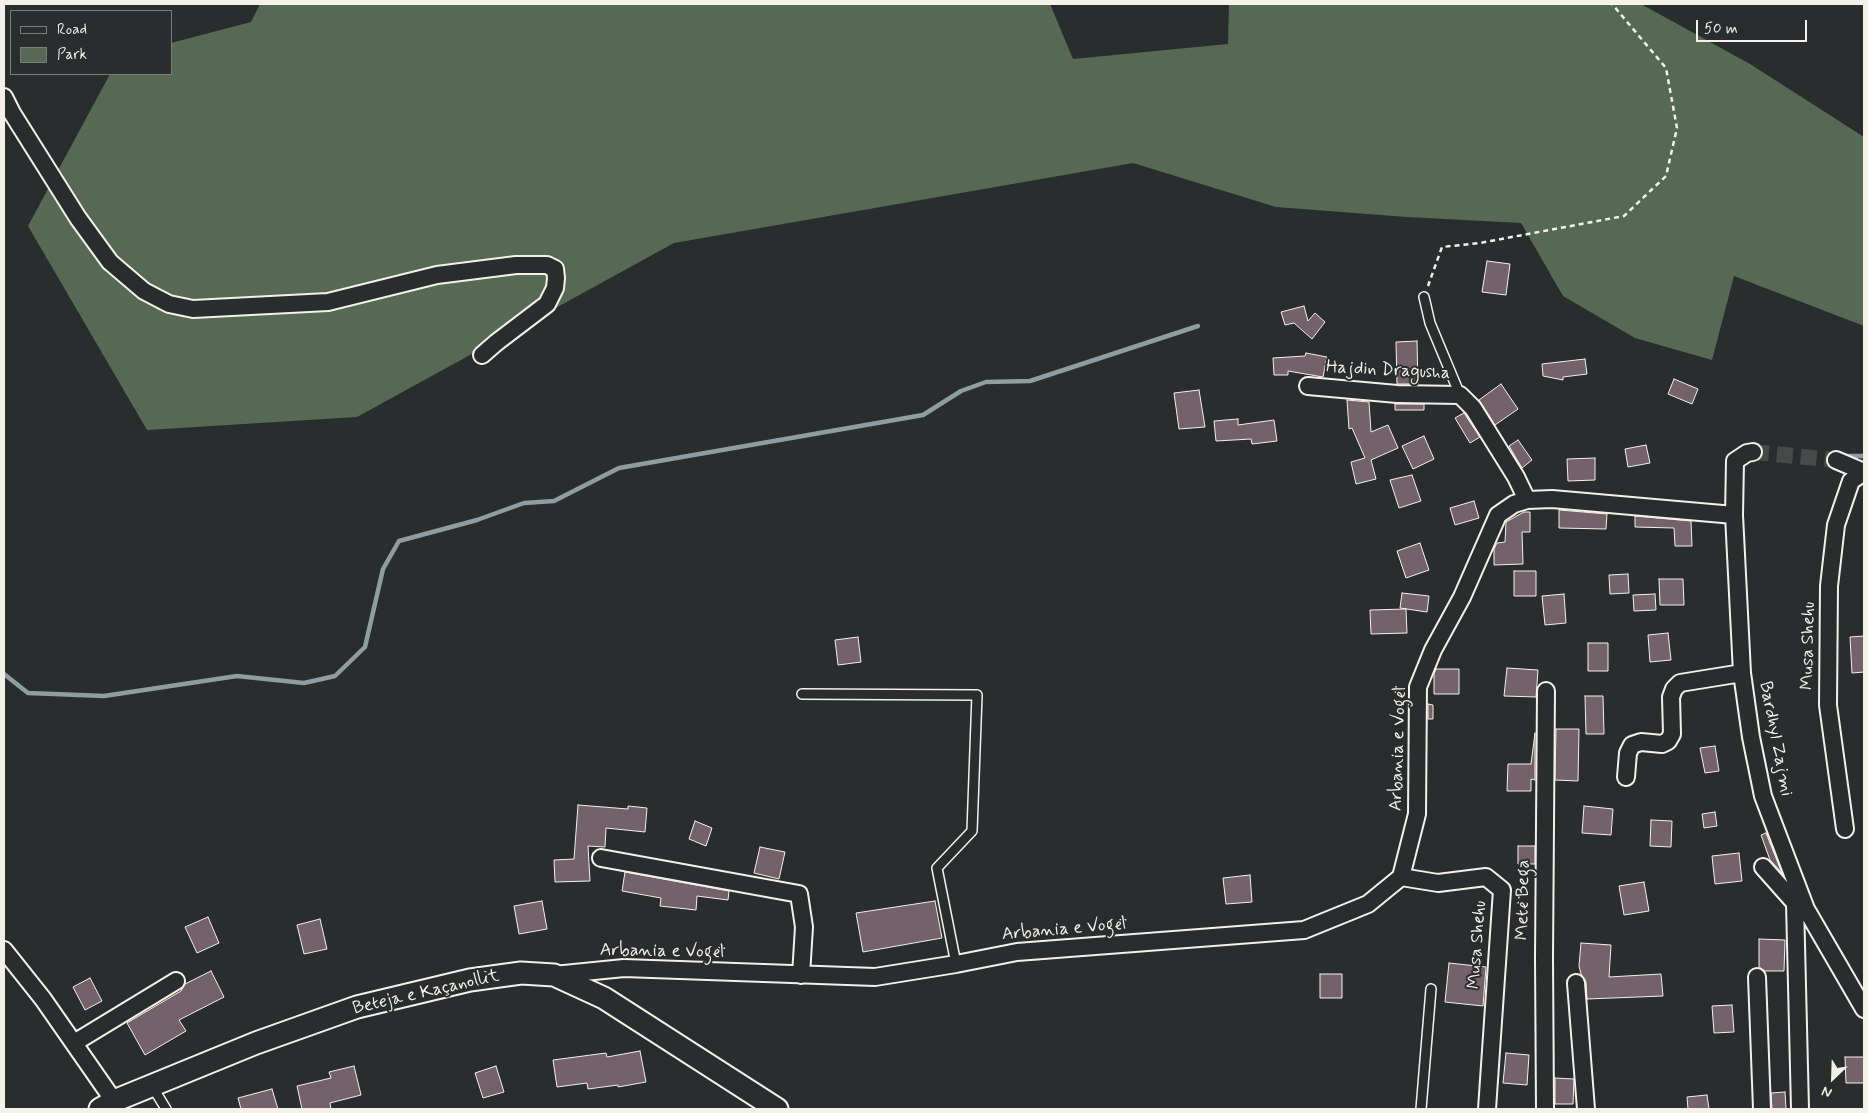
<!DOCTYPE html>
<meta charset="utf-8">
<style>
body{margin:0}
#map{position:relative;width:1868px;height:1113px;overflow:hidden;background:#2a2d2e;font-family:Mynerve,sans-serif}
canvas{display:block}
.frame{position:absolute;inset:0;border:5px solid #f4f1e8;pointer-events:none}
.legend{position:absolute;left:10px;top:10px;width:162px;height:65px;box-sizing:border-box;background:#2a2d2e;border:1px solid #7b7b78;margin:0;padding:6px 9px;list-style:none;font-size:15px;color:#f4f1e8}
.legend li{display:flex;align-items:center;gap:10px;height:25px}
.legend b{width:25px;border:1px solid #7b7b78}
.north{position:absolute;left:1808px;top:1053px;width:50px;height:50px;-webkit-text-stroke:4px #2a2d2e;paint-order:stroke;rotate:204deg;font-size:14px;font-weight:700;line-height:20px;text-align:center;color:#f4f1e8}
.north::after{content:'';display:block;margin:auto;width:18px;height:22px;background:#f4f1e8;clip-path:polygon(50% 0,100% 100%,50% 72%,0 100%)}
.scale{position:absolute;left:1696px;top:20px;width:111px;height:22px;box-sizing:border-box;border:2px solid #f4f1e8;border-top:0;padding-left:6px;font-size:15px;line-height:18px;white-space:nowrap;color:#f4f1e8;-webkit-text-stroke:4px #2a2d2e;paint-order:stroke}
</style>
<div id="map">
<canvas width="1868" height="1113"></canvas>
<div class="frame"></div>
<ul class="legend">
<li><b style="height:6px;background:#2a2d2e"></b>Road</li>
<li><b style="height:14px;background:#566954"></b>Park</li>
</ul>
<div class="north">N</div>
<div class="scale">50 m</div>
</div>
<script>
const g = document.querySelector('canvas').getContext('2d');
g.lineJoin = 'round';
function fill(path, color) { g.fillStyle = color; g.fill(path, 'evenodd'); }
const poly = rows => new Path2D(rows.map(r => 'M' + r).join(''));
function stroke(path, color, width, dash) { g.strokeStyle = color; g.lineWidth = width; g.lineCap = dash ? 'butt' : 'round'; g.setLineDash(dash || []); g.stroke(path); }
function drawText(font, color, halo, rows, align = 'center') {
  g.font = font + ' Mynerve,sans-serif'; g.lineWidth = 4; g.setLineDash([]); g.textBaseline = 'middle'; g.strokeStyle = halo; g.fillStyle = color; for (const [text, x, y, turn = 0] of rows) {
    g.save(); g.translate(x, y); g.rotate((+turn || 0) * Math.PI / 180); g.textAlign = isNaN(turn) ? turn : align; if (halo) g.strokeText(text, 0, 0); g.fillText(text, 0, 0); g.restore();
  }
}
const green = poly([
 [260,4,1050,4,1073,59,1228,44,1229,4,1641,4,1750,64,1864,137,1864,326,1734,276,1712,360,1635,338,1563,296,1521,223,1407,217,1276,207,1133,163,674,243,357,417,147,430,28,226,110,74,171,74,171,43,251,22]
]);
const stream = poly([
 [1842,456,1864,456],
 [4,674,28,693,104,696,237,676,304,683,335,676,365,647,383,569,399,541,477,520,524,503,554,501,619,468,923,415,961,391,986,382,1030,381,1198,326]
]);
const building = poly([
 [1487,261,1510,264,1506,295,1482,292,1487,261],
 [1304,306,1308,321,1315,313,1325,322,1312,339,1294,323,1285,325,1281,312,1304,306],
 [1417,341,1418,384,1397,384,1396,342,1417,341],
 [1306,353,1327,357,1323,377,1288,371,1288,375,1274,375,1273,358,1305,356,1306,353],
 [1585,359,1587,374,1563,377,1563,380,1543,376,1542,364,1585,359],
 [1674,379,1698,389,1692,404,1668,394,1674,379],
 [1501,384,1518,409,1495,425,1479,400,1501,384],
 [1199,390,1205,427,1179,429,1174,393,1199,390],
 [1347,400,1369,402,1371,432,1388,425,1398,448,1371,460,1376,479,1356,484,1351,462,1365,458,1352,428,1349,429,1347,400],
 [1395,404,1424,404,1424,410,1395,410,1395,404],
 [1464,413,1480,437,1470,443,1455,418,1464,413],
 [1238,419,1238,425,1274,420,1277,441,1252,444,1251,439,1216,441,1214,421,1238,419],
 [1424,436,1434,459,1413,469,1402,446,1424,436],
 [1518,440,1532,460,1522,468,1509,446,1518,440],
 [1646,445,1650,463,1628,467,1625,449,1646,445],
 [1595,458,1595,480,1568,481,1567,459,1595,458],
 [1412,475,1421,501,1399,508,1390,480,1412,475],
 [1474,501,1479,518,1455,525,1450,508,1474,501],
 [1559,510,1607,514,1606,529,1559,528,1559,510],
 [1524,512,1530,512,1530,532,1522,532,1523,564,1494,565,1494,549,1497,543,1505,542,1506,522,1524,512],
 [1635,516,1691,521,1692,546,1675,546,1674,528,1635,527,1635,516],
 [1420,543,1429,570,1406,578,1397,551,1420,543],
 [1514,571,1536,571,1536,596,1514,596,1514,571],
 [1628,574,1629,593,1610,594,1609,575,1628,574],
 [1659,579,1683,579,1684,605,1660,605,1659,579],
 [1402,593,1429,596,1427,612,1400,608,1402,593],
 [1564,594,1566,623,1545,625,1542,596,1564,594],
 [1655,594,1656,610,1634,611,1633,595,1655,594],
 [1406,609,1407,633,1371,634,1370,610,1406,609],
 [1668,633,1671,660,1650,662,1648,635,1668,633],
 [1864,636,1864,672,1852,673,1850,637,1864,636],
 [858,637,861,662,838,665,835,640,858,637],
 [1588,643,1608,643,1608,671,1588,671,1588,643],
 [1507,668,1538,670,1536,697,1504,696,1507,668],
 [1436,669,1459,669,1459,694,1434,694,1434,674,1436,669],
 [1585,696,1603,696,1604,734,1586,734,1585,696],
 [1428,704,1433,705,1433,719,1428,719,1428,704],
 [1556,729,1579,729,1578,781,1555,780,1556,729],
 [1535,733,1535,780,1531,779,1531,791,1507,791,1508,764,1531,764,1535,733],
 [1715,746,1719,771,1705,773,1700,748,1715,746],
 [578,805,628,809,628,806,647,808,645,832,606,828,605,847,588,846,590,881,555,882,554,860,574,859,578,805],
 [1584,806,1613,809,1611,835,1582,833,1584,806],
 [1715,812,1717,826,1704,828,1702,814,1715,812],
 [1651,820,1672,821,1671,847,1650,846,1651,820],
 [695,821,712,828,706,846,689,839,695,821],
 [1766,833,1782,873,1770,860,1761,835,1766,833],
 [1518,846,1535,846,1535,864,1518,864,1518,846],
 [760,847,785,852,779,879,754,873,760,847],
 [1739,853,1742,881,1715,884,1712,856,1739,853],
 [625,872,729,891,728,900,697,896,696,910,660,906,661,898,622,891,625,872],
 [1250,875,1252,902,1226,904,1223,878,1250,875],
 [1644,882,1649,911,1624,915,1619,886,1644,882],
 [542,901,547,929,519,934,514,906,542,901],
 [935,901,942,938,863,952,856,913,935,901],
 [208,917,219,943,197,953,185,927,208,917],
 [320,919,327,949,304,954,297,925,320,919],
 [1759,939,1785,940,1784,971,1765,971,1759,967,1759,939],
 [1581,943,1611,945,1609,977,1661,974,1663,996,1587,999,1586,982,1581,974,1579,966,1581,943],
 [1449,963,1486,967,1483,1006,1445,1002,1449,963],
 [211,971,224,997,179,1020,186,1031,145,1055,127,1023,181,991,185,984,211,971],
 [1320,974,1342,974,1342,998,1320,998,1320,974],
 [90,978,102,1001,85,1010,73,987,90,978],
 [1732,1005,1734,1032,1714,1033,1712,1006,1732,1005],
 [640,1051,646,1082,618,1087,618,1085,588,1089,587,1083,557,1087,553,1060,606,1053,607,1057,640,1051],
 [1506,1053,1529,1055,1527,1085,1503,1083,1506,1053],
 [1845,1057,1864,1057,1864,1083,1846,1083,1845,1057],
 [354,1066,361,1095,330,1103,331,1109,302,1109,297,1086,331,1078,329,1072,354,1066],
 [496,1066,504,1092,483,1098,475,1073,496,1066],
 [1555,1078,1574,1079,1573,1104,1555,1104,1555,1078],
 [272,1089,278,1109,241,1109,238,1098,272,1089],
 [1785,1092,1786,1109,1772,1109,1771,1093,1785,1092],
 [1707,1095,1709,1109,1688,1109,1687,1097,1707,1095]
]);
const minorTunnel = poly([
 [1753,452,1836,460]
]);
const path = poly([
 [1428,286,1442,247,1480,243,1624,216,1666,176,1677,128,1666,68,1612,4]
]);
const service = poly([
 [1424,297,1430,323,1460,395],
 [802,694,977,695,972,831,937,868,956,964],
 [152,1086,166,1109],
 [1421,1109,1431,989]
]);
const minor = poly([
 [4,97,12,113,78,218,110,262,144,291,169,304,193,309,328,302,437,275,516,265,547,265,555,269,556,278,555,288,547,304,497,342,482,355],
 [1308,386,1397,394,1460,395,1473,408,1516,477,1527,500],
 [1753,452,1747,453,1735,461,1734,515,1742,673,1751,737,1763,796,1806,909,1864,1009],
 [1836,460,1864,472],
 [1626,777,1628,753,1632,745,1641,742,1662,744,1668,741,1672,734,1671,697,1674,689,1680,683,1742,673],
 [1845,829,1828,705,1829,586,1836,525,1851,481,1864,472],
 [601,858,799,894,804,927,801,975],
 [1763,867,1795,903,1800,1109],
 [1401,877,1438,883,1486,877,1502,890,1487,1109],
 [4,950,43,999,114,1101],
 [554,975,624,968,875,977,956,964,1017,952,1304,930,1368,904,1401,877,1417,814,1418,687,1433,650,1462,597,1498,515,1514,504,1527,500,1552,499,1734,515],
 [1757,977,1762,1109],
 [1576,983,1586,1109],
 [74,1043,176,981],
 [1545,1109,1544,958,1546,691]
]);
const tertiary = poly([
 [100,1109,114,1101,256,1043,357,1007,470,980,521,973,554,975,604,998,777,1109]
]);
const streetNames = [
 ["Hajdin Dragusha",1388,371,3],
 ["Musa Shehu",1809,646,-89],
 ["Bardhyl Zajmi",1775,739,79],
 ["Arbania e Vogël",1399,749,-88],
 ["Metë Bega",1524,900,-89],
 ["Arbania e Vogël",1064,930,-5],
 ["Musa Shehu",1478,945,-86],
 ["Arbania e Vogël",662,952,1],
 ["Beteja e Kaçanollit",426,993,-13]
];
fill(green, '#566954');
stroke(stream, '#8e9d9f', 4.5);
fill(building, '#74626a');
stroke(building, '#f4f1e8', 1);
stroke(minorTunnel, '#484a4a', 16, [16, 8]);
stroke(service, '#f4f1e8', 12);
stroke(minor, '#f4f1e8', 20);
stroke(tertiary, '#f4f1e8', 25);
stroke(path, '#f4f1e8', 2.5, [5, 4]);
stroke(service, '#2a2d2e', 9);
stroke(minor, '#2a2d2e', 16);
stroke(tertiary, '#2a2d2e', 21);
drawText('18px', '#f4f1e8', '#2a2d2e', streetNames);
</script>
